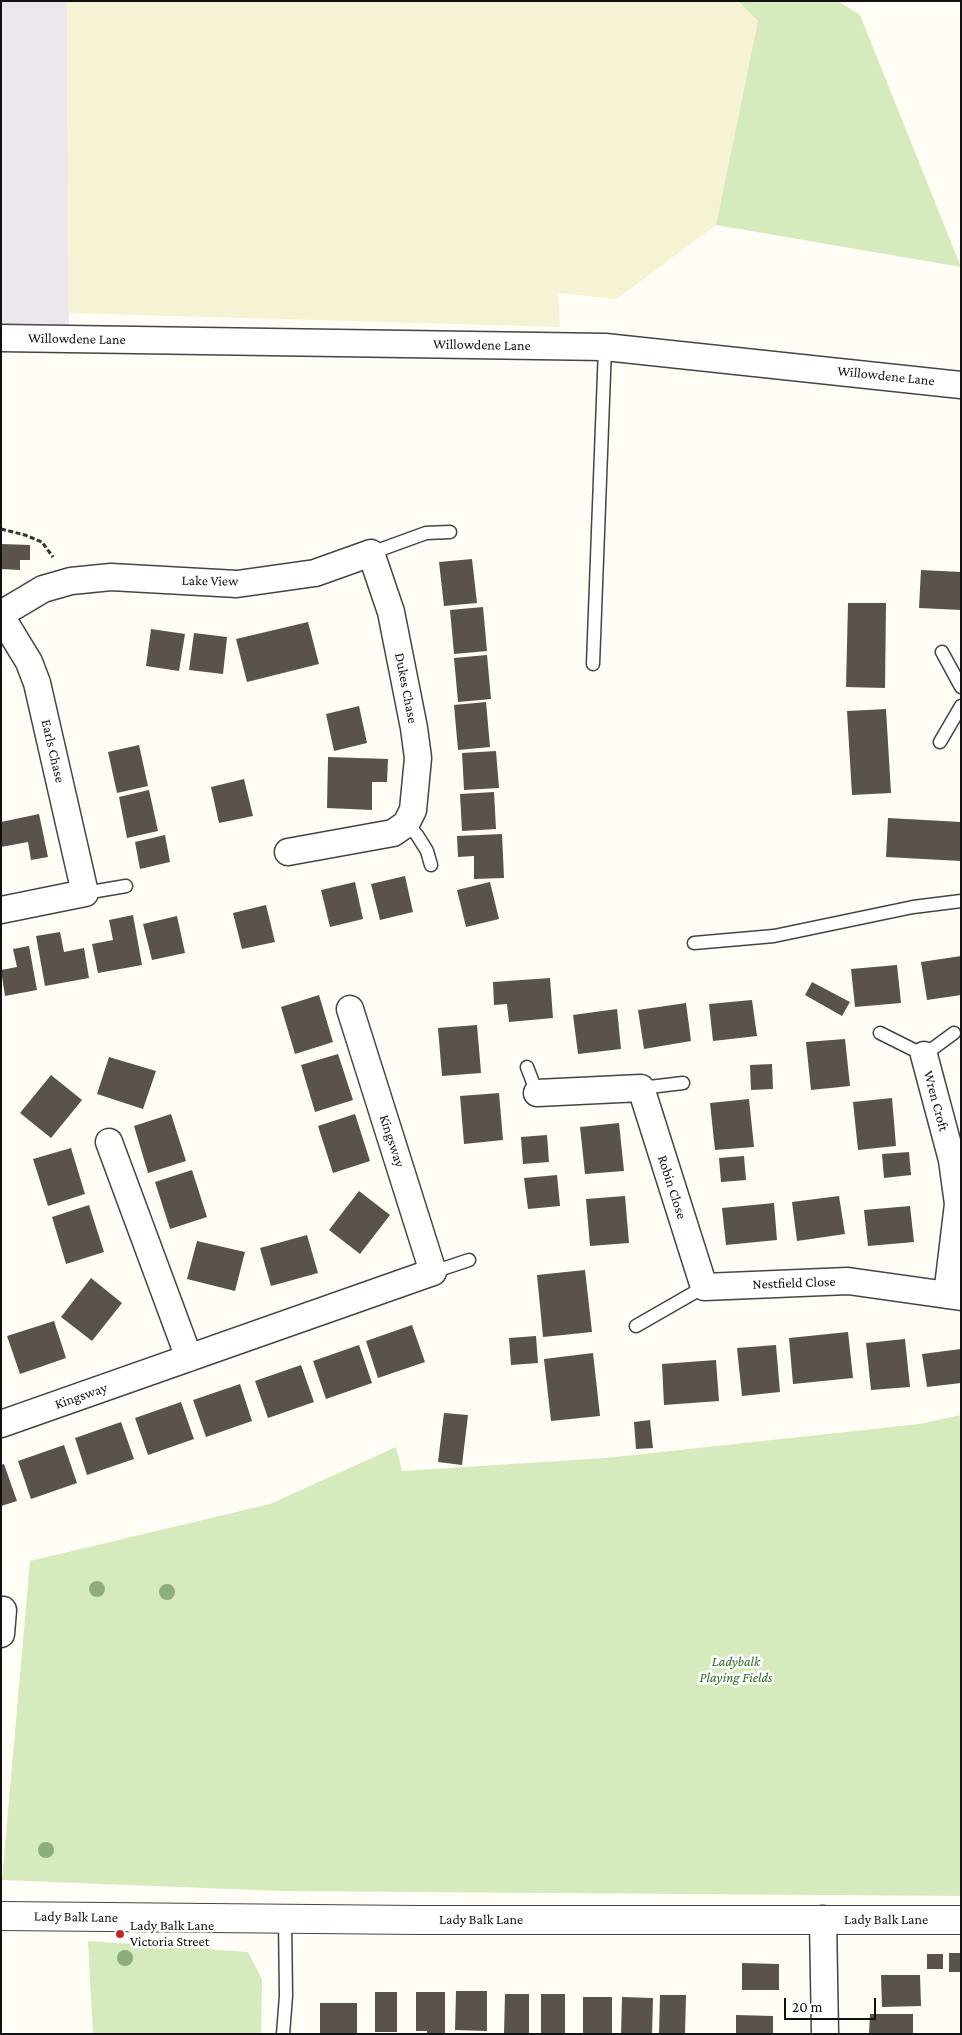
<!DOCTYPE html>
<style>
body{margin:0}
#map{position:relative;width:962px;height:2035px;overflow:hidden;background:#fffdf5;font-family:"Crimson Pro",serif}
canvas{display:block}
.frame{position:absolute;inset:0;border:2px solid #111;pointer-events:none}
.scale{position:absolute;left:784px;top:1998px;width:92px;height:22px;box-sizing:border-box;border:2px solid #111;border-top:0;padding-left:6px;font-size:15px;line-height:18px;white-space:nowrap;color:#111;-webkit-text-stroke:4px #fff;paint-order:stroke}
</style>
<div id="map">
<canvas width="962" height="2035"></canvas>
<div class="frame"></div>
<div class="scale">20 m</div>
</div>
<script>
const g = document.querySelector('canvas').getContext('2d');
g.lineJoin = 'round';
function fill(path, color) { g.fillStyle = color; g.fill(path, 'evenodd'); }
const poly = rows => new Path2D(rows.map(r => 'M' + r).join(''));
function stroke(path, color, width, dash) { g.strokeStyle = color; g.lineWidth = width; g.lineCap = dash ? 'butt' : 'round'; g.setLineDash(dash || []); g.stroke(path); }
function drawText(font, color, halo, rows, align = 'center') {
  g.font = font + ' "Crimson Pro",serif'; g.lineWidth = 5; g.setLineDash([]); g.textBaseline = 'middle'; g.strokeStyle = halo; g.fillStyle = color; for (const [text, x, y, turn = 0] of rows) {
    g.save(); g.translate(x, y); g.rotate((+turn || 0) * Math.PI / 180); g.textAlign = isNaN(turn) ? turn : align; if (halo) g.strokeText(text, 0, 0); g.fillText(text, 0, 0); g.restore();
  }
}
const industrial = poly([
 [1,1,67,1,69,343,1,349]
]);
const farmland = poly([
 [67,1,738,1,758,21,716,225,617,299,558,293,560,327,69,313]
]);
const green = poly([
 [738,1,838,1,860,15,961,267,716,225,758,21],
 [961,1415,961,1896,281,1891,2,1880,30,1561,270,1504,396,1447,402,1471,606,1458,919,1424],
 [88,1941,248,1952,262,1979,261,2034,93,2034]
]);
const building = poly([
 [1,544,30,545,30,560,20,560,20,570,1,569],
 [472,559,477,603,444,606,439,562],
 [921,570,961,572,961,610,919,608],
 [848,603,886,603,885,688,846,687],
 [483,607,487,651,454,654,450,610],
 [308,622,319,664,247,682,236,639],
 [151,629,185,634,179,671,146,666],
 [194,633,227,637,223,674,189,670],
 [487,655,491,699,458,702,454,658],
 [486,702,490,747,458,750,454,705],
 [359,706,367,743,334,751,326,714],
 [886,709,891,793,852,795,847,711],
 [139,745,148,786,117,793,108,752],
 [496,751,499,788,464,790,462,753],
 [328,757,388,759,387,782,372,782,372,810,327,808],
 [244,779,253,816,219,823,211,787],
 [149,790,158,831,127,838,119,797],
 [494,792,496,829,462,831,460,794],
 [39,814,48,857,31,860,28,842,1,847,1,822],
 [888,818,961,822,961,861,886,857],
 [502,834,504,878,474,879,474,856,458,857,457,836],
 [165,835,170,862,140,869,135,842],
 [405,876,413,912,380,920,371,884],
 [355,882,363,919,330,927,321,890],
 [490,882,499,919,466,927,457,890],
 [266,905,275,942,242,949,233,913],
 [133,915,142,965,98,973,92,944,113,940,109,920],
 [177,916,185,953,152,960,143,924],
 [60,932,64,952,84,948,89,978,45,986,36,936],
 [29,946,37,990,5,996,1,970,17,967,13,949],
 [961,956,961,995,927,1000,921,962],
 [897,965,901,1003,855,1007,851,969],
 [550,978,553,1018,509,1022,507,1004,494,1005,493,982],
 [812,982,850,1002,842,1016,805,995],
 [319,995,333,1042,295,1054,281,1007],
 [752,1000,757,1036,713,1041,709,1004],
 [686,1003,691,1041,644,1049,638,1010],
 [617,1009,621,1049,578,1054,573,1015],
 [477,1025,481,1073,442,1076,438,1028],
 [845,1039,850,1086,811,1090,806,1042],
 [338,1054,353,1100,315,1112,301,1065],
 [109,1057,156,1071,143,1109,97,1094],
 [772,1064,773,1089,751,1090,750,1065],
 [51,1075,82,1100,51,1138,20,1113],
 [499,1093,503,1140,464,1144,460,1096],
 [892,1098,896,1146,858,1150,853,1102],
 [749,1099,754,1147,715,1150,710,1103],
 [171,1114,186,1161,148,1173,134,1126],
 [355,1114,370,1161,333,1173,318,1126],
 [619,1123,624,1171,585,1174,580,1127],
 [547,1135,549,1162,523,1164,521,1137],
 [71,1148,85,1194,48,1206,33,1159],
 [909,1152,911,1175,884,1178,882,1154],
 [744,1156,746,1180,721,1182,719,1158],
 [192,1170,207,1217,170,1229,155,1182],
 [557,1175,560,1206,528,1209,524,1178],
 [359,1191,390,1215,360,1254,329,1230],
 [625,1196,629,1243,590,1246,586,1199],
 [839,1196,845,1234,797,1241,792,1202],
 [774,1203,777,1240,726,1245,722,1208],
 [89,1205,104,1252,66,1264,52,1217],
 [910,1206,914,1242,868,1246,864,1210],
 [307,1235,318,1273,271,1286,260,1248],
 [197,1241,245,1252,235,1291,187,1279],
 [585,1270,592,1332,543,1337,537,1275],
 [91,1278,122,1303,92,1341,61,1317],
 [54,1321,66,1358,20,1374,7,1336],
 [412,1325,425,1362,378,1378,366,1341],
 [848,1332,853,1378,793,1384,789,1338],
 [536,1336,538,1363,511,1365,509,1338],
 [905,1339,910,1387,871,1390,866,1343],
 [359,1345,372,1383,326,1399,313,1361],
 [776,1345,780,1392,742,1396,737,1348],
 [961,1349,961,1383,927,1387,922,1354],
 [593,1353,600,1416,551,1421,544,1359],
 [716,1360,719,1401,664,1405,662,1364],
 [301,1365,314,1402,268,1418,255,1381],
 [240,1384,252,1421,206,1437,193,1400],
 [181,1402,194,1439,148,1455,135,1418],
 [444,1413,468,1415,462,1465,438,1462],
 [650,1420,653,1448,636,1449,634,1422],
 [121,1422,134,1459,87,1475,75,1438],
 [64,1445,77,1483,31,1499,18,1461],
 [4,1464,17,1501,1,1506,1,1465],
 [949,1953,961,1953,961,1972,949,1972],
 [927,1954,943,1954,943,1969,927,1969],
 [742,1963,779,1964,779,1990,742,1990],
 [881,1975,920,1975,921,2006,882,2007],
 [456,1991,487,1991,487,2031,455,2030],
 [375,1992,397,1992,397,2032,375,2032],
 [416,1992,445,1992,445,2034,427,2034,427,2031,416,2031],
 [505,1994,529,1994,529,2034,504,2034],
 [541,1994,565,1994,565,2034,541,2034],
 [660,1995,686,1995,685,2034,659,2034],
 [583,1997,612,1997,612,2034,583,2034],
 [622,1997,653,1998,652,2034,621,2034],
 [320,2003,357,2003,357,2033,320,2033],
 [870,2014,913,2014,913,2034,869,2034],
 [736,2015,773,2016,773,2034,736,2034]
]);
const path = poly([
 [1,529,25,535,42,542,53,557]
]);
const service = poly([
 [371,553,426,533,450,532],
 [942,652,961,687],
 [593,664,605,347],
 [940,742,961,706],
 [406,824,417,835,427,851,431,865],
 [85,893,126,886],
 [694,943,774,936,913,907,961,901],
 [880,1033,924,1055,954,1033],
 [527,1067,537,1093],
 [641,1088,683,1083],
 [433,1272,469,1260],
 [636,1326,704,1287],
 [283,2034,286,1996,285,1919]
]);
const minor = poly([
 [1,338,605,347,961,385],
 [1,614,43,589,71,581,111,577,237,584,315,573,371,553,391,612,414,728,418,758,413,810,406,824,393,833,288,852],
 [1,616,29,662,37,683,85,893,1,910],
 [924,1055,952,1160,958,1204,947,1295],
 [537,1093,641,1088,704,1287,848,1281,961,1297],
 [109,1142,189,1358],
 [1,1424,433,1272,350,1009],
 [1,1634,3,1610],
 [823,1919,825,2034]
]);
const tertiary = poly([
 [1,1916,417,1920,961,1920]
]);
const trees = [
 [97,1589],
 [167,1592],
 [46,1850],
 [125,1958]
];
const markers = [
 [120,1934,5,"#c4262e"]
];
const streetNames = [
 ["Willowdene Lane",77,339,1],
 ["Willowdene Lane",482,345,1],
 ["Willowdene Lane",886,376,6],
 ["Lake View",210,581,1],
 ["Dukes Chase",406,688,79],
 ["Earls Chase",53,751,77],
 ["Wren Croft",936,1101,75],
 ["Kingsway",392,1141,72],
 ["Robin Close",672,1187,72],
 ["Nestfield Close",794,1283,-2],
 ["Kingsway",81,1396,-19],
 ["Lady Balk Lane",76,1917,1],
 ["Lady Balk Lane",481,1920],
 ["Lady Balk Lane",886,1920]
];
const parkNames = [
 ["Ladybalk",736,1662],
 ["Playing Fields",736,1678]
];
const poiNames = [
 ["Lady Balk Lane",130,1926],
 ["Victoria Street",130,1942]
];
fill(industrial, '#eee6ef');
fill(farmland, '#f6f3d4');
fill(green, '#d5ebbd');
fill(building, '#5a524d');
stroke(service, '#444', 15);
stroke(minor, '#444', 29);
stroke(tertiary, '#444', 30);
stroke(path, '#333', 3, [5, 2.5]);
stroke(service, '#fff', 12);
stroke(minor, '#fff', 26);
stroke(tertiary, '#fff', 28);
g.fillStyle = '#8dad7f';
for (const [x, y] of trees) { g.beginPath(); g.arc(x, y, 8, 0, 2 * Math.PI); g.fill(); }
for (const [x, y, r, color] of markers) { const dot = new Path2D(); dot.arc(x, y, r, 0, 2 * Math.PI); g.fillStyle = color; g.fill(dot); stroke(dot, '#fff', 2); }
drawText('14px', '#111', '#fff', streetNames);
drawText('italic 14px', '#2f6b1f', '#fff', parkNames);
drawText('14px', '#111', '#fff', poiNames, 'left');
</script>
